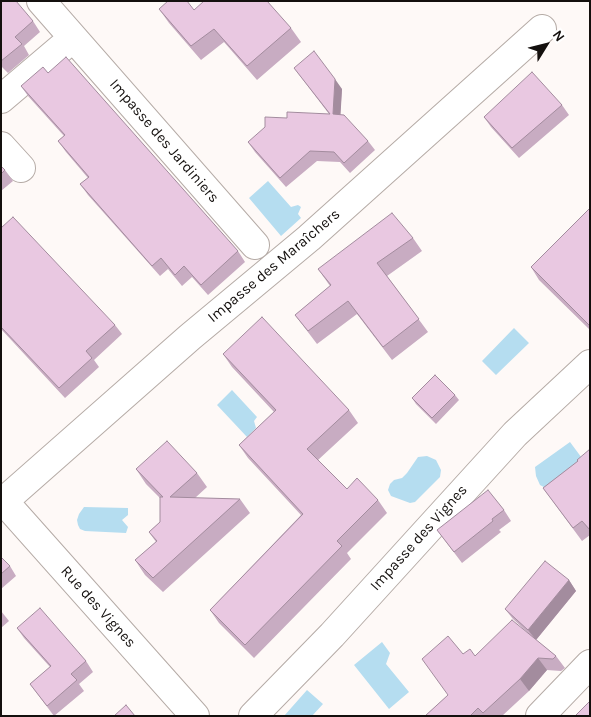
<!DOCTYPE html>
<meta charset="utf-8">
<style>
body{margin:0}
#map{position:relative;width:591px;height:717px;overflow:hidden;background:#fef9f7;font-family:Karla,sans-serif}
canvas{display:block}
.frame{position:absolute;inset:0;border:2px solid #14100e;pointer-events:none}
.north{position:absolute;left:521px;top:20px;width:50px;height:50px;-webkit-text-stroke:4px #fff;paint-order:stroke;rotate:54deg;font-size:14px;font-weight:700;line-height:20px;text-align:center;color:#14100e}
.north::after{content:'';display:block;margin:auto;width:18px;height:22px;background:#14100e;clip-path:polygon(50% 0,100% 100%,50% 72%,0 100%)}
</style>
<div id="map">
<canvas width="591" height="717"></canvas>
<div class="frame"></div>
<div class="north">N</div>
</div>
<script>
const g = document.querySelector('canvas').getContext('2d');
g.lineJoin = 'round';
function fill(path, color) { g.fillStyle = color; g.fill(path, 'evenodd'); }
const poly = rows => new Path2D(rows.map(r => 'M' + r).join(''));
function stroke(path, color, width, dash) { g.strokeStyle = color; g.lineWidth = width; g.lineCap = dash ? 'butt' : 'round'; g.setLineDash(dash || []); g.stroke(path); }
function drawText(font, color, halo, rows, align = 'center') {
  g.font = font + ' Karla,sans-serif'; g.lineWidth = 4; g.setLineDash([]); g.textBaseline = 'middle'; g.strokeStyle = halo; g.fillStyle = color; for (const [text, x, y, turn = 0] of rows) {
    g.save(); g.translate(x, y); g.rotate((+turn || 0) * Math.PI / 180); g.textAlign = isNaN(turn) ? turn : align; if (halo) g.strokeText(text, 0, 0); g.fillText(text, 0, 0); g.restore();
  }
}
const water = poly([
 [268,181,291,207,298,205,301,207,298,214,301,218,281,236,249,198],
 [514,328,529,343,496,375,482,361],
 [232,390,257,417,254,421,256,428,247,437,217,405],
 [570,442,590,469,551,491,540,485,536,476,535,467],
 [427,456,436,460,441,470,440,477,415,502,410,503,391,496,388,490,390,484,394,480,402,478,407,473,418,457],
 [84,507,128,508,128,515,122,520,128,527,126,533,85,531,80,529,78,525,77,520,79,514],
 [382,642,390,653,386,664,409,692,389,709,354,665],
 [307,690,323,704,312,716,284,716]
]);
const minor = poly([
 [41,1,255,245],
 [1,99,73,38],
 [1,146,21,168],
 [1,498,195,716],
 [4,501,190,337,309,238,542,29],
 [253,716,332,635,515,434,590,364],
 [540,716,590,664]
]);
const wall = poly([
 [1,1,33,21,40,32,24,46,29,55,8,73,1,66],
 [159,9,194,10,291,28,301,42,257,80,224,42,201,60,169,23],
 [294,68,342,89,340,115,368,141,375,150,350,173,340,162,317,161,286,187,255,152,248,142,287,118,329,114],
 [48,73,238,251,245,262,208,295,192,277,182,286,168,269,160,276,88,195,80,184,88,178,66,152,58,141,64,136,28,96,21,86],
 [562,105,569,115,519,158,491,127,484,117],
 [1,166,5,170,13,181,1,191],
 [590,208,590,330,539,280,531,267],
 [1,228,115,325,122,334,94,360,99,367,65,398,1,329],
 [413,238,422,251,387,276,428,332,392,360,357,314,317,344,295,315,330,286,318,269],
 [223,354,349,410,358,423,318,460,347,489,378,500,387,513,347,553,351,559,254,658,219,623,210,610,301,515,248,458,239,445,274,412,232,367],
 [455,395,459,400,436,424,416,404,412,398],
 [590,449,590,535,582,541,543,488,578,461],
 [136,469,197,473,207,487,195,498,240,499,250,513,163,592,145,575,135,560,156,542,149,532,160,522,160,498,146,484],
 [504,510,511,521,499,530,501,532,462,563,437,530],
 [1,557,10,566,16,576,1,589],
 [569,580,576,591,536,640,556,656,565,668,561,671,547,670,529,691,502,716,425,716,448,695,463,654,475,656,528,633,513,619,505,609],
 [1,611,9,621,1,628],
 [17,628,86,661,93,672,79,684,84,691,54,716,30,684,50,667,24,638]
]);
const shadedWall = poly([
 [335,79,342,89,340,124,333,114],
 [569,580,576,591,536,640,528,630],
 [538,658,547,670,529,691,520,679]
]);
const building = poly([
 [1,1,16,1,33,21,15,37,22,44,1,61,1,1],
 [168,1,187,1,194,10,204,1,267,1,291,28,247,66,214,29,191,46,159,9,168,1],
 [314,51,335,79,333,114,344,115,368,141,344,163,334,152,310,151,280,178,248,142,265,127,265,117,287,118,287,112,330,114,294,68,314,51],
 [66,57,238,251,201,285,184,266,175,275,161,258,152,266,80,184,89,177,58,141,65,135,21,86,43,67,48,73,66,57],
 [532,72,562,105,512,148,484,117,532,72],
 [1,166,5,170,1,174,1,166],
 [590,208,590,326,531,267,590,208],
 [392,213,413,238,377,263,419,319,383,347,348,301,308,331,295,315,331,285,318,269,392,213],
 [13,217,115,325,86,351,92,358,59,388,1,327,1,228,13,217],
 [262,317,349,410,307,449,347,489,357,478,378,500,337,541,342,546,245,645,210,610,303,514,239,445,276,410,223,354,262,317],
 [435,375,455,395,432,418,412,398,435,375],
 [167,441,197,473,170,497,240,499,153,578,135,560,157,541,149,532,160,522,160,497,163,497,136,469,167,441],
 [590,449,590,530,582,521,573,528,543,488,578,461,577,460,590,449],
 [488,490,504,510,492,519,493,521,454,552,437,530,488,490],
 [1,557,10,566,1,574,1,557],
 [545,561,569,580,528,630,505,609,545,561],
 [40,608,86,661,71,674,77,680,47,706,30,684,51,666,17,628,40,608],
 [512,620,556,656,553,659,538,658,520,679,483,713,478,708,470,716,425,716,448,695,422,659,448,636,463,654,470,649,475,656,512,620],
 [590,701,590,716,575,716,590,701],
 [126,705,135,716,114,716,126,705]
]);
const streetNames = [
 ["Impasse des Jardiniers",164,141,49],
 ["Impasse des Maraîchers",274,266,-40],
 ["Impasse des Vignes",419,538,-48],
 ["Rue des Vignes",98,607,48]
];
fill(water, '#b5ddf0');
stroke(minor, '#b5aba6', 30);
stroke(minor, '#fff', 28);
fill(wall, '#c8acc2');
fill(shadedWall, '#a38c9e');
fill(building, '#e9c8e1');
stroke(building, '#a38c9e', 1);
drawText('15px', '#14100e', '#fff', streetNames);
</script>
